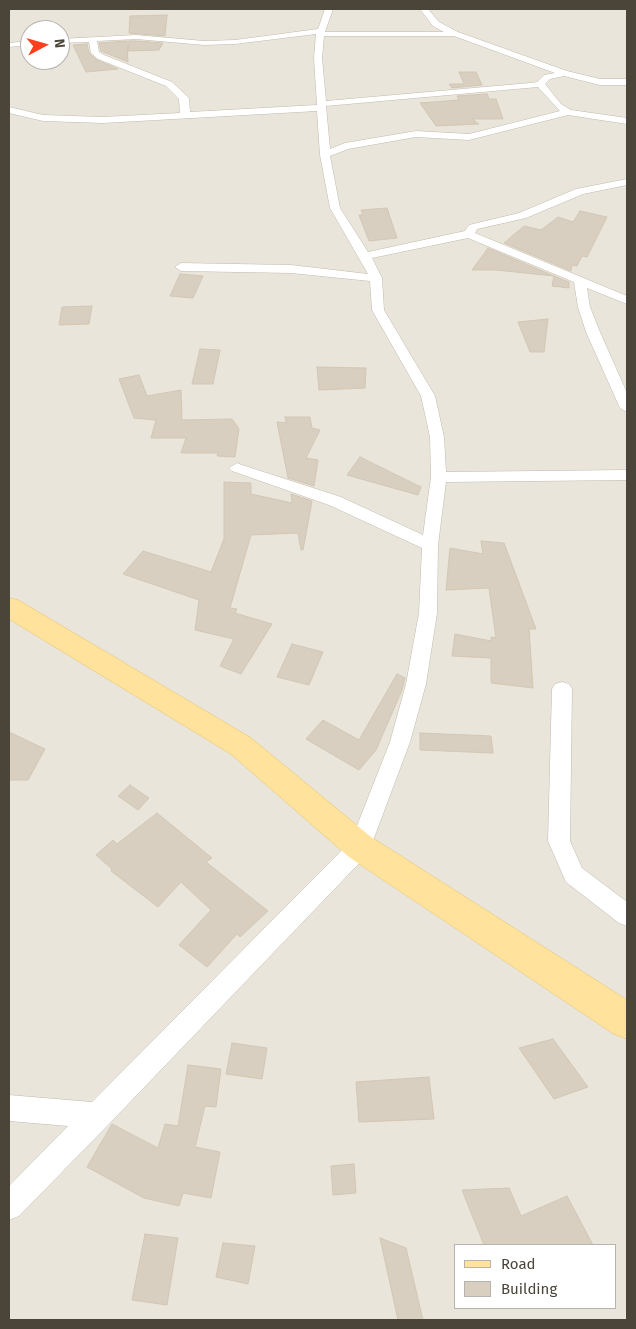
<!DOCTYPE html>
<style>
body{margin:0}
#map{position:relative;width:636px;height:1329px;overflow:hidden;background:#f6f3ec;font-family:"Fira Sans",sans-serif}
canvas{display:block}
.frame{position:absolute;inset:0;border:10px solid #4b4439;pointer-events:none}
.legend{position:absolute;left:454px;top:1244px;width:162px;height:65px;box-sizing:border-box;background:#fff;border:1px solid #b7b4b0;margin:0;padding:6px 9px;list-style:none;font-size:15px;color:#4b4439}
.legend li{display:flex;align-items:center;gap:10px;height:25px}
.legend b{width:25px;border:1px solid #b7b4b0}
.north{position:absolute;left:20px;top:20px;width:50px;height:50px;box-sizing:border-box;background:#fff;border:1px solid #b7b4b0;border-radius:50%;rotate:84deg;font-size:14px;font-weight:700;line-height:20px;text-align:center;color:#4b4439}
.north::after{content:'';display:block;margin:auto;width:18px;height:22px;background:#fc3f1d;clip-path:polygon(50% 0,100% 100%,50% 72%,0 100%)}
</style>
<div id="map">
<canvas width="636" height="1329"></canvas>
<div class="frame"></div>
<ul class="legend">
<li><b style="height:6px;background:#ffe39c"></b>Road</li>
<li><b style="height:14px;background:#d8cfc1"></b>Building</li>
</ul>
<div class="north">N</div>
</div>
<script>
const g = document.querySelector('canvas').getContext('2d');
g.lineJoin = 'round';
function fill(path, color) { g.fillStyle = color; g.fill(path, 'evenodd'); }
const poly = rows => new Path2D(rows.map(r => 'M' + r).join(''));
function stroke(path, color, width, dash) { g.strokeStyle = color; g.lineWidth = width; g.lineCap = dash ? 'butt' : 'round'; g.setLineDash(dash || []); g.stroke(path); }
const residential = poly([
 [9,9,627,9,627,1320,9,1320],
 [30,30,60,30,60,60,30,60],
 [455,1245,615,1245,615,1308,455,1308]
]);
const building = poly([
 [167,15,165,36,129,33,130,16,167,15],
 [127,41,128,62,101,51,99,43,127,41],
 [129,41,136,41,163,43,159,50,128,51,129,41],
 [87,44,89,53,97,60,118,69,86,72,73,45,87,44],
 [459,72,476,72,482,85,452,88,449,84,464,84,459,72],
 [487,94,489,99,496,99,503,119,472,119,479,124,436,126,420,103,459,100,457,96,487,94],
 [387,208,397,238,369,241,359,215,363,215,361,210,387,208],
 [580,211,607,217,587,257,582,256,577,266,572,265,571,271,504,243,524,226,541,230,558,217,573,222,580,211],
 [488,248,554,276,496,270,472,270,488,248],
 [180,274,203,276,193,298,170,296,180,274],
 [554,276,569,282,569,288,552,286,554,276],
 [92,306,89,324,59,325,62,307,92,306],
 [548,319,544,352,530,352,518,322,548,319],
 [200,349,220,350,213,384,192,384,200,349],
 [317,367,366,368,365,388,319,390,317,367],
 [139,375,147,396,181,390,182,420,232,419,239,429,235,457,217,456,218,453,181,453,186,438,151,438,156,420,134,418,119,379,139,375],
 [285,417,310,417,312,428,320,430,306,458,318,460,314,486,288,478,277,422,286,423,285,417],
 [360,457,421,487,418,495,347,475,360,457],
 [224,482,251,483,251,494,292,503,291,494,312,501,303,550,301,550,298,533,251,535,230,608,237,609,235,613,272,624,241,674,220,666,234,639,195,630,199,600,123,574,143,551,211,572,224,539,224,482],
 [481,541,504,543,536,629,529,629,533,688,491,683,491,658,452,656,455,634,491,641,491,637,496,638,489,588,446,590,450,548,483,554,481,541],
 [292,644,323,652,309,685,277,677,292,644],
 [397,674,405,678,402,690,376,750,359,770,306,739,323,720,359,740,397,674],
 [9,732,45,749,28,780,9,780,9,732],
 [420,733,491,736,493,753,420,750,420,733],
 [130,785,149,798,138,810,118,796,130,785],
 [157,813,212,858,206,862,268,911,240,937,237,934,207,967,179,945,211,910,181,882,158,907,111,871,112,869,96,855,113,840,117,844,157,813],
 [553,1039,588,1087,554,1099,519,1048,553,1039],
 [232,1043,267,1048,262,1079,226,1074,232,1043],
 [188,1065,221,1069,216,1107,205,1106,195,1147,220,1152,211,1198,183,1193,179,1206,144,1198,87,1167,112,1124,158,1148,165,1124,178,1126,188,1065],
 [429,1077,434,1119,359,1122,356,1082,429,1077],
 [354,1164,356,1193,333,1195,331,1166,354,1164],
 [509,1188,521,1216,567,1196,593,1245,484,1245,462,1190,509,1188],
 [145,1234,178,1238,167,1305,132,1300,145,1234],
 [380,1238,406,1248,423,1320,398,1320,380,1238],
 [223,1243,255,1246,248,1284,216,1277,223,1243]
]);
const street = poly([
 [325,9,333,9,325,32,444,32,433,26,420,9,428,9,439,22,458,32,567,71,600,79,627,79,627,85,600,85,564,76,550,79,545,84,561,104,571,110,627,118,627,124,568,115,469,140,416,137,348,149,330,156,340,208,368,252,465,231,469,225,519,213,576,189,627,179,627,185,583,194,526,218,477,229,475,233,627,296,627,304,587,288,590,307,600,332,627,393,627,412,620,408,586,332,578,307,574,282,468,238,372,258,382,278,384,310,435,396,444,437,446,472,627,470,627,480,446,482,438,545,437,613,426,684,410,742,368,854,108,1125,19,1216,9,1220,9,1186,68,1126,9,1121,9,1095,92,1102,351,841,390,742,406,684,419,613,422,548,329,505,232,471,229,468,237,463,242,465,341,497,423,535,431,477,430,437,421,396,372,310,370,281,291,273,181,271,175,267,181,263,291,265,368,274,330,208,320,155,317,111,103,123,43,121,9,113,9,107,43,115,103,117,180,113,179,99,166,86,98,59,91,53,89,42,60,43,60,39,136,35,204,41,235,40,318,29,325,9],
 [316,34,314,58,317,105,190,112,189,98,172,82,104,55,99,52,97,41,136,39,204,45,235,44,316,34],
 [324,36,454,36,555,73,544,75,537,82,530,83,326,101,322,58,324,36],
 [538,87,560,111,469,134,416,131,345,143,330,149,326,106,538,87],
 [30,41,30,45,9,47,9,43,30,41],
 [562,682,569,684,572,689,570,841,582,868,627,902,627,926,619,923,566,882,548,841,552,689,555,684,562,682]
]);
const primary = poly([
 [9,598,18,600,251,738,371,837,627,1000,627,1039,614,1034,349,857,231,754,9,619,9,598]
]);
fill(residential, '#eae5da');
fill(building, '#d8cfc1');
stroke(building, '#d3c7b4', 1);
stroke(street, '#c2bbae', 1);
stroke(primary, '#e6c16a', 1);
fill(street, '#fff');
fill(primary, '#ffe39c');
</script>
